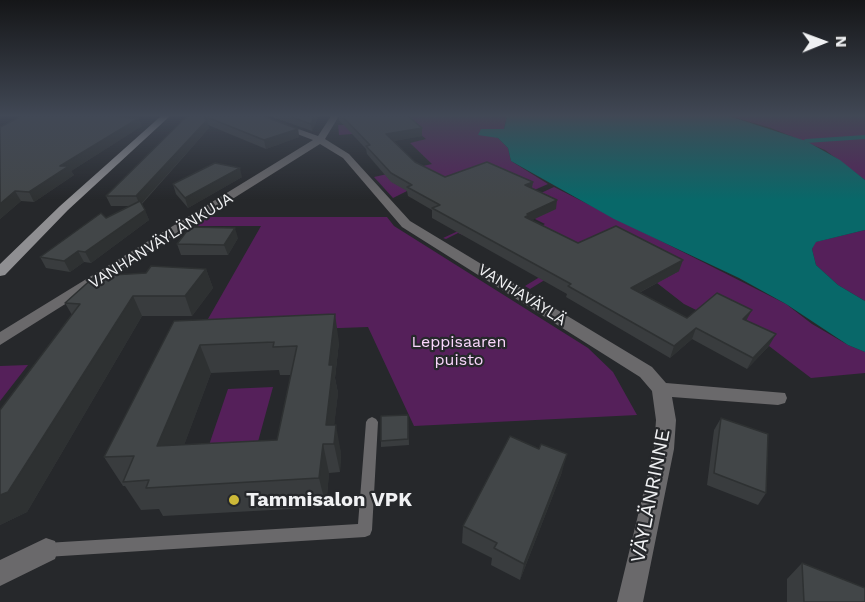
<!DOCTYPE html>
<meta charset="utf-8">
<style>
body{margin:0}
#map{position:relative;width:865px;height:602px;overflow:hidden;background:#26282b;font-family:"Work Sans",sans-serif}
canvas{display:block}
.north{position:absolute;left:793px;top:12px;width:60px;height:60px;-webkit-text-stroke:4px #26282b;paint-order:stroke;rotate:89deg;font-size:16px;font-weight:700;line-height:24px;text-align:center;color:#f0f1f3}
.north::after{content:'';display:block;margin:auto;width:21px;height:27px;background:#f0f1f3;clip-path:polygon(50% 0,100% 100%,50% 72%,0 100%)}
</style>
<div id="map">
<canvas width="865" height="602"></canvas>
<div class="north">N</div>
</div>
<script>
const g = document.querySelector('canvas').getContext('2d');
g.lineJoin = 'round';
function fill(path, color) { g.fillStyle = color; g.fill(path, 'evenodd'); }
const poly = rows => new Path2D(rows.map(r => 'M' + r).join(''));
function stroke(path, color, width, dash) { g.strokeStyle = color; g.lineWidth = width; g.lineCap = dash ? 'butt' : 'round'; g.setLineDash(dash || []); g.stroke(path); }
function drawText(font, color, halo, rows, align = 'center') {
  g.font = font + ' "Work Sans",sans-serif'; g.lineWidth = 4.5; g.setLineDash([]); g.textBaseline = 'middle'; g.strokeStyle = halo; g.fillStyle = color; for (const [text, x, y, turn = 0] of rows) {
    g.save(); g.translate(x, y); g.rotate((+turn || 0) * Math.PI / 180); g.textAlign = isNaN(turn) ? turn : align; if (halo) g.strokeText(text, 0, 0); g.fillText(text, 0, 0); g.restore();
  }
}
const green = poly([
 [407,116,507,116,504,129,481,129,498,138,508,148,511,161,548,184,532,191,407,191,393,198,374,177,432,164,410,143,426,139,414,129,339,135,338,125,406,123],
 [729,116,865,116,865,180,825,150,771,128],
 [554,187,786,304,812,324,848,345,865,352,865,373,811,378,769,346,684,304,657,283,679,271,582,257,530,289,525,286,561,264,531,231,545,224,535,219,539,201,463,235,458,233,446,239,443,238],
 [209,217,387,217,394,226,588,348,613,372,637,415,414,426,368,327,200,333,261,226,196,226],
 [865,230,865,301,838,285,816,265,812,249,815,242],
 [28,365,0,401,0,366],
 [273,387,256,449,207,451,228,389]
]);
const water = poly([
 [507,116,729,116,806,141,840,160,865,180,865,230,816,242,812,249,816,265,838,285,865,301,865,352,848,345,786,304,739,278,614,219,511,161,508,148,498,138,478,135,481,129,504,129]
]);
const stream = poly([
 [806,141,865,137]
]);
const lane = poly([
 [372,417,376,419,378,422,372,530,370,535,365,537,46,557,41,555,39,550,41,545,46,543,358,524,366,422,368,419,372,417]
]);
const street = poly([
 [250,116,262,116,318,136,331,116,339,116,325,139,349,154,410,221,652,367,666,383,785,393,787,398,785,403,778,405,672,397,676,420,674,449,643,602,617,602,654,449,656,420,652,391,640,377,402,227,343,158,320,144,0,345,0,332,313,140,250,116],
 [46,538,55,541,58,550,55,559,0,586,0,560,46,538]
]);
const secondary = poly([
 [161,116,170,116,68,210,5,275,0,276,0,264,60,206,161,116]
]);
const wall = poly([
 [189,116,263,116,298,129,299,137,266,149,208,125,209,128,142,204,149,220,91,263,84,262,70,272,46,268,40,257,106,218,131,206,111,206,106,196],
 [269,116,319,116,312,131],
 [339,116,408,116,422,136,394,141,415,162,445,177,533,182,532,188,556,209,532,220,578,243,679,271,639,293,687,318,747,320,769,346,747,369,692,339,670,358,566,297,567,294,432,218,432,210,408,196,407,191,391,182,367,154,366,149,339,120],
 [142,126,71,171,74,175,34,202,21,201,0,219,0,127],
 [242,177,188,208,176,194,173,184],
 [238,238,228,255,181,255,177,244],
 [206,269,213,288,192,316,142,316,27,512,0,525,0,410,72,315,65,303],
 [174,321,339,342,335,378,338,393,334,425,341,453,340,472,329,473,326,507,163,516,159,509,141,510,125,486,123,486,104,457],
 [279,370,280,375,291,375,277,440,184,445,211,373],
 [408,415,409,445,381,447,381,441],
 [721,418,766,493,758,505,707,485,714,430],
 [562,472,520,580,491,565,492,558,462,543,463,526],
 [802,563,865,602,787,602,787,579]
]);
const shadedWall = poly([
 [314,116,319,116,312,131,311,124],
 [139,118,142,126,71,171,74,175,34,202,29,192,60,166],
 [207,120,209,128,140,205,136,196],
 [422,128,422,136,387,142,386,134],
 [298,129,299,137,266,149,264,140],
 [240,168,242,177,188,208,185,198],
 [533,182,531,191,525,185],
 [15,191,21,201,0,219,0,204],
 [557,200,556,209,528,222,524,227,527,214],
 [145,210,149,220,91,263,85,252],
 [235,228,238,238,228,255,224,245],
 [78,251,84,262,70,272,64,261],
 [683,260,679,271,627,299,631,288],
 [206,269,213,288,192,316,185,296],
 [133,296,142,316,27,512,0,525,0,495],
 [752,310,746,321,743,319],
 [335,314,339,342,335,378,338,393,332,444,326,425,329,365],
 [696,328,692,339,670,358,674,346],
 [776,334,769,346,747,369,753,358],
 [200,345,211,373,173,475,157,446],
 [336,425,341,453,340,472,334,444],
 [323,444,329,473,326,507,319,478],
 [567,454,562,472,520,580,524,564]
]);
const building = poly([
 [22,116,103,116,139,118,60,166,69,166,29,192,15,191,0,204,0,127,22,116],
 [189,116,203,116,207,120,136,196,106,196,183,120,189,116],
 [204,116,263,116,298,129,264,140,204,116],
 [289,116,314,116,311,124,289,116],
 [342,116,408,116,422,128,386,134,415,162,445,177,487,162,533,182,525,185,557,200,527,214,529,215,525,217,578,243,616,226,683,260,631,288,687,318,717,293,752,310,743,319,776,334,753,358,696,328,674,346,568,286,571,284,432,208,440,205,407,187,412,185,391,173,366,146,370,145,342,116],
 [215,163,240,168,185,198,173,184,215,163],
 [140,201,145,210,85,252,78,251,64,261,40,257,101,213,106,218,140,201],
 [190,227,235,228,224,245,177,244,190,227],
 [151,266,206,269,185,296,133,296,8,492,0,495,0,410,80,304,65,303,95,276,146,273,151,266],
 [335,314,329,365,333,365,326,425,336,425,334,444,323,444,319,478,146,488,149,480,123,482,134,456,104,457,174,321,335,314],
 [274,342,273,347,297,346,277,440,157,446,200,345,274,342],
 [408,415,408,439,381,441,381,416,408,415],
 [721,418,768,434,766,493,714,473,721,418],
 [510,436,539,449,541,444,567,454,524,564,494,548,497,543,463,526,510,436],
 [802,563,865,588,865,602,804,602,802,563]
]);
const markers = [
 [234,500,6,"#cdb938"]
];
const streetNames = [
 ["VANHANVÄYLÄNKUJA",161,241,-32],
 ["VANHAVÄYLÄ",522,295,32]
];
const parkNames = [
 ["Leppisaaren",459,342],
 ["puisto",459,360]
];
const nearStreetnames = [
 ["VÄYLÄNRINNE",651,496,-79]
];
const nearPoinames = [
 ["Tammisalon VPK",246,500]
];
fill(green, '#55205a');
fill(water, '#086869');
stroke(stream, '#086869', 4);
fill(lane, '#6a696b');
fill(street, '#6a696b');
fill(secondary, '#8f8f92');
fill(wall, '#393c3e');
fill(shadedWall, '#2e3132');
fill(building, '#424648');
stroke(building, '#2e3132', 1.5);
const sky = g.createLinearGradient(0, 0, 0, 200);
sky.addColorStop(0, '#151618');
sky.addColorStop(0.58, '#414855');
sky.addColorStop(1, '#41485500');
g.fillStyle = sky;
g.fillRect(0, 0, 865, 200);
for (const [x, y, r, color] of markers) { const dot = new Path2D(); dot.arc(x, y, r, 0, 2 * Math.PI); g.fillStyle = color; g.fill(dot); stroke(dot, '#26282b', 2); }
drawText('16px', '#f0f1f3', '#26282b', streetNames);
drawText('16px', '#fad6fc', '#26282b', parkNames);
drawText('20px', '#f0f1f3', '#26282b', nearStreetnames);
drawText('bold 20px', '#f0f1f3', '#26282b', nearPoinames, 'left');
</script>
